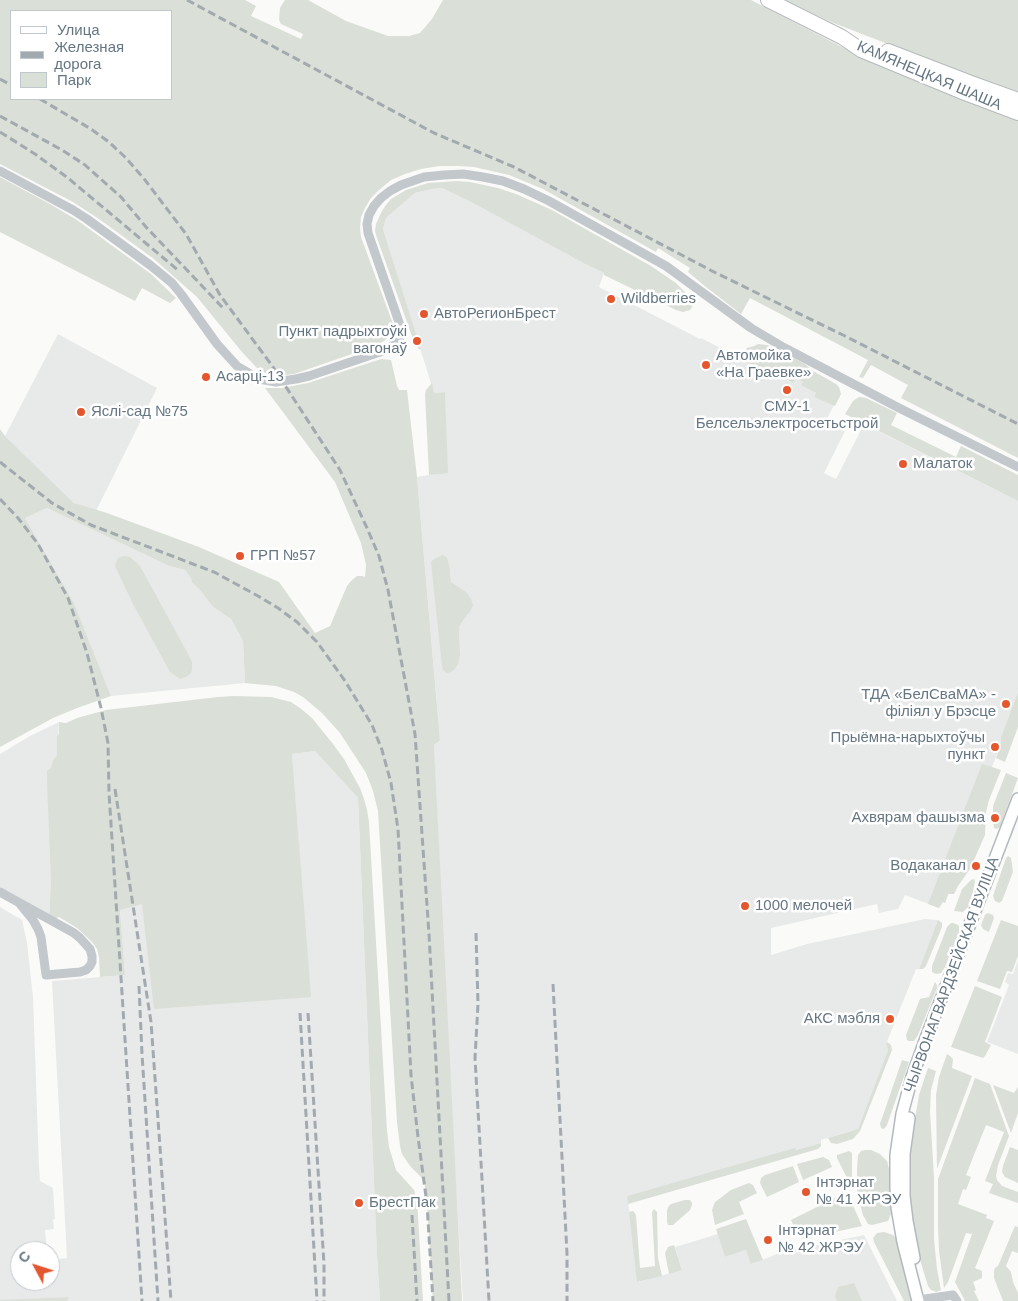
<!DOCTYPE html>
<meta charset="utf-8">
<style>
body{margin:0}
#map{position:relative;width:1018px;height:1301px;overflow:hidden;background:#fafaf8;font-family:Arial,sans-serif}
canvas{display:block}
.legend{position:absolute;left:10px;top:10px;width:162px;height:90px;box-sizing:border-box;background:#fff;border:1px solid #c1c8cd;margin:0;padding:6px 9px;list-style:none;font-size:15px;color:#657683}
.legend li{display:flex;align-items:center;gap:10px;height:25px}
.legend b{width:25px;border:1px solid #c1c8cd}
.north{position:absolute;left:10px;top:1241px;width:50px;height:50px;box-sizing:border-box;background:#fff;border:1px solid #c1c8cd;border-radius:50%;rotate:310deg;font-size:14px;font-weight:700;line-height:20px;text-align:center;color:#657683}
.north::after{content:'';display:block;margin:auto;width:18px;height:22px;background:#e4572e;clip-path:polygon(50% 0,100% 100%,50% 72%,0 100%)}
</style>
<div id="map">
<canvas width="1018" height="1301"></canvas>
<ul class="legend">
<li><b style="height:6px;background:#fff"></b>Улица</li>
<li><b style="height:6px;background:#a2aab0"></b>Железная дорога</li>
<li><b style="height:14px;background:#dadfd7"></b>Парк</li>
</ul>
<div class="north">С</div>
</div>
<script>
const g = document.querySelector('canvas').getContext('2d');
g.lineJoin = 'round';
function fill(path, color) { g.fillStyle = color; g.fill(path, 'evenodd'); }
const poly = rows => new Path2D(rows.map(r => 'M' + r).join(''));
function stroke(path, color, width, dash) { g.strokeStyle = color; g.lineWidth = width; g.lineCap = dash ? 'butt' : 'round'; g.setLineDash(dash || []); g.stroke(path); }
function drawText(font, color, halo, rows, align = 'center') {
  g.font = font + ' Arial,sans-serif'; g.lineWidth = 5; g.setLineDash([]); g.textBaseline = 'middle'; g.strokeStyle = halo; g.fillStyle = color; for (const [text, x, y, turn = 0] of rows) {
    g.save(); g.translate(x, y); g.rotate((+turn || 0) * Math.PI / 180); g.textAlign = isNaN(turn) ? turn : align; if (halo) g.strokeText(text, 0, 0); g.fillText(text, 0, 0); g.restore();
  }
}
const built = poly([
 [442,188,471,202,585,264,604,273,599,287,700,339,701,338,765,371,766,369,793,383,795,378,803,382,802,385,816,393,814,397,834,405,826,421,845,431,824,473,836,479,864,424,1018,501,1018,692,1001,737,1001,744,992,767,997,769,945,903,943,902,939,908,905,895,898,909,879,913,877,904,771,928,771,955,807,944,925,919,938,920,919,969,916,969,886,1044,888,1050,858,1129,821,1140,821,1143,627,1196,632,1227,638,1282,682,1270,675,1247,718,1234,725,1257,746,1250,752,1264,782,1252,864,1235,897,1301,463,1301,449,1075,434,745,440,739,417,477,447,472,445,392,434,393,383,229,386,218,415,193,432,189],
 [58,334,157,388,96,511,74,503,5,436],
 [47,508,169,566,185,570,213,607,231,619,243,641,245,683,111,696,74,603,25,518],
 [59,722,49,921,0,892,0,754,30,736],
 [315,751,358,798,377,1255,380,1301,67,1301,69,1297,0,1301,0,907,22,920,27,943,33,997,39,1167,40,1181,53,1188,55,1219,53,1220,54,1229,45,1230,47,1251,20,1251,20,1281,50,1281,50,1260,67,1258,52,981,125,975,120,909,142,903,310,996,292,754],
 [1018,960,1018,1054,987,1042,1009,985,1005,982,1008,973,1013,974]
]);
const green = poly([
 [0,0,245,0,256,6,251,16,301,39,303,34,281,24,279,20,280,8,285,0,308,0,346,21,388,36,409,36,420,33,432,19,443,0,751,0,848,50,1018,120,1018,458,901,398,908,385,871,365,863,378,859,377,868,360,750,298,741,314,706,287,688,272,690,268,658,248,656,252,543,189,509,175,474,167,458,166,439,166,421,169,405,174,391,180,379,190,371,198,365,208,361,217,360,228,361,237,393,324,393,330,388,338,378,345,294,374,277,376,263,372,257,368,242,352,197,297,154,259,99,219,73,202,0,164],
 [11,11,171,11,171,99,11,99],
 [783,0,1018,0,1018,92,950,68,831,22],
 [0,177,50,204,77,220,151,274,176,298,170,303,142,288,135,301,0,232],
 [457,181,470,182,498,188,516,194,552,210,651,266,676,283,692,299,694,302,692,307,690,310,683,312,676,310,604,275,604,273,585,264,471,202,442,188,432,189,415,193,386,218,383,229,421,350,418,348,413,339,377,238,375,231,376,224,382,211,386,205,391,199,406,190,428,183],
 [758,344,767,345,785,353,805,364,813,371,836,384,839,387,841,394,835,406,814,397,816,393,801,385,803,382,796,379,793,383,767,369,765,371,741,359,747,348,754,346],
 [381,359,391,360,397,386,399,390,407,390,417,477,440,740,434,745,462,1301,433,1301,427,1204,425,1186,421,1177,410,1166,402,1154,400,1146,397,1122,378,811,373,791,366,773,340,733,322,713,303,697,294,692,276,686,245,683,243,641,231,619,213,607,200,590,192,582,191,578,185,570,169,566,47,508,25,518,74,603,111,696,77,708,53,718,0,747,0,429,5,436,74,503,107,513,199,547,279,582,315,633,330,626,347,586,351,581,357,576,362,576,365,577,366,565,361,543,335,482,265,388,282,388,308,383],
 [432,383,434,393,445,392,448,473,429,475,425,394,426,390],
 [859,397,866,398,897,413,891,425,956,457,961,446,1018,475,1018,501,845,414,853,401],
 [443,555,447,558,450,569,450,575,451,582,467,593,471,599,473,605,471,610,463,620,459,627,459,637,460,655,458,664,455,669,451,672,447,673,443,670,442,666,431,562,434,559],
 [124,556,130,557,140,566,188,654,192,662,192,669,191,673,186,677,180,679,170,672,133,604,115,566,118,558],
 [1018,692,1018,727,1005,762,996,758,1001,745,1001,737],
 [234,696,271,697,291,702,300,708,312,718,333,744,344,759,360,788,364,799,367,810,369,822,387,1131,389,1147,396,1170,414,1190,417,1199,423,1301,380,1301,377,1255,358,798,315,751,292,754,311,997,154,1009,142,904,120,910,125,975,100,977,99,957,97,949,92,942,77,928,59,917,49,921,51,879,47,781,47,771,51,768,53,761,57,755,57,737,59,734,59,722,66,723,77,718,106,710,218,697],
 [982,764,1001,770,989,800,986,812,985,835,970,869,958,886,954,894,948,894,945,903,943,902,939,908,928,904],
 [1006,773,1018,778,1000,827,997,829,994,828,993,820,993,806],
 [1008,856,1011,858,1013,872,1002,901,999,903,995,901,993,896,1006,858],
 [974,879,975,881,972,896,969,906,963,912,954,911,962,889,971,880],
 [988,913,993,915,994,918,989,932,983,929,981,925,985,915],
 [938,920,942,923,942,927,926,966,923,969,919,969],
 [1001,920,1018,926,1018,956,1012,972,1007,971,1000,989,977,981],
 [951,923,953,923,958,925,959,926,959,932,945,967,941,973,936,974,932,972,932,966,947,927],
 [935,982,937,985,937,988,918,1035,914,1041,909,1041,907,1040,906,1035,920,999,929,997],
 [975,986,1002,997,985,1042,991,1045,985,1056,983,1058,951,1047],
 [887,1042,891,1045,892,1050,860,1131,853,1139,837,1144,831,1143,828,1138,858,1129,888,1050,886,1044],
 [947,1054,950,1056,953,1059,952,1068,972,1076,937,1169,936,1095,939,1077],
 [902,1060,909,1062,887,1125,885,1128,883,1129,881,1128,880,1124],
 [928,1068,936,1071,931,1090,930,1111,934,1178,934,1239,937,1269,941,1290,936,1292,931,1290,928,1286,918,1253,911,1213,909,1186,911,1145,915,1119,919,1095],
 [975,1078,990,1084,1009,1136,998,1165,996,1176,997,1180,1002,1186,1018,1192,1018,1203,989,1193,993,1184,985,1181,1004,1132,986,1125,966,1175,971,1177,966,1190,963,1189,958,1204,987,1215,986,1218,994,1221,975,1268,982,1271,982,1278,973,1282,976,1290,974,1291,979,1301,965,1301,955,1282,972,1234,966,1233,948,1282,944,1288,939,1251,938,1226,938,1179],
 [993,1085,1014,1093,1018,1087,1018,1113,1011,1133],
 [821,1143,821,1146,818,1149,628,1204,627,1196,795,1148,796,1150],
 [1010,1147,1018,1150,1018,1183,1005,1177,1002,1172,1003,1166],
 [865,1150,871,1150,880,1154,887,1161,889,1169,891,1214,888,1221,872,1225,868,1224,863,1215,857,1193,857,1170,858,1155,861,1151],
 [849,1151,852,1153,852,1181,851,1183,849,1182,837,1158,837,1155],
 [823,1157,829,1160,832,1167,803,1180,797,1164],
 [793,1166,799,1182,767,1197,760,1183,761,1178,765,1175],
 [749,1183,753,1185,757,1193,739,1202,744,1214,715,1225,712,1210,715,1202,731,1190],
 [847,1192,862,1226,807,1238,803,1238,798,1235,791,1220],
 [685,1200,690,1200,692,1203,692,1205,690,1210,673,1225,668,1225,667,1222,667,1211,668,1207,671,1204],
 [654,1209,657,1212,658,1258,662,1276,637,1282,629,1212,633,1211,636,1215,640,1268,655,1266,652,1212],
 [746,1219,763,1260,751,1264,746,1250,725,1257,716,1229],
 [1015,1226,1018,1227,1018,1253,1012,1251,1006,1266,1011,1272,1013,1282,1018,1293,1018,1301,1003,1301,994,1278,994,1270,996,1267,998,1266],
 [884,1232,893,1235,896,1238,915,1301,904,1301,874,1242,873,1238,877,1233],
 [674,1245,682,1270,669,1274,665,1253,668,1247],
 [854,1283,862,1301,837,1301,835,1296,838,1287],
 [69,1297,67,1301,0,1301,0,1300]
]);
const minor = poly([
 [0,171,73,210,87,219,150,265,172,283,181,294,217,344,237,366,259,379,276,382,296,379,309,376,386,350,396,343,400,338,401,328,368,233,367,224,369,215,374,206,381,198,390,191,401,185,424,177,444,175,463,174,483,177,503,181,524,189,549,201,666,266,751,328,783,347,899,408,1018,467],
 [0,892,74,933,80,938,90,949,92,956,92,962,90,966,86,970,80,972,46,975,41,937,38,929,33,920,20,904],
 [918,1300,953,1295,957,1301]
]);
const secondary = poly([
 [909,1118,904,1154,904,1196,907,1221,914,1258],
 [918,1301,903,1242,897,1207,896,1187,896,1155,902,1114,912,1077,925,1041,1018,799]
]);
const primary = poly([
 [768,0,842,37,861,50,965,93,1018,113],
 [888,51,971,83,1018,100]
]);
const rail = poly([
 [187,0,434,133,514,167,716,273,843,335,1018,424],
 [0,79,11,85],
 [40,99,91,129,109,142,126,158,145,180,186,234,220,295,273,367,340,470,367,528,379,556,388,590,415,734,429,934,449,1301],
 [0,116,62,150,85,165,121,197,146,227,223,308],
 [0,132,35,154,68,178,179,271],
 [0,462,52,503,91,525,214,572,258,596,278,608,297,622,317,642,345,681,372,725,382,750,391,783,398,829,411,1075,418,1137,427,1204,433,1301],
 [0,499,18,518,38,544,68,598,87,653,101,708,108,743,109,793,142,1301],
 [115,789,151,1022,171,1301],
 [476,933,478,1004,475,1058,489,1301],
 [553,984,567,1254,567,1301],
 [139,986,142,1054,158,1301],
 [300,1013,317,1301],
 [308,1013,324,1264,324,1301],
 [412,1215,417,1301]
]);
const markers = [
 [611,299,5,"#e4572e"],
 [424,314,5,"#e4572e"],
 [417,341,5,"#e4572e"],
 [706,365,5,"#e4572e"],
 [206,377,5,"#e4572e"],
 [787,390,5,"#e4572e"],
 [81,412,5,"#e4572e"],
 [903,464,5,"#e4572e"],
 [240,556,5,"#e4572e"],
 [1006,704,5,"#e4572e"],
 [995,747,5,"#e4572e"],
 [995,818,5,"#e4572e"],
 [976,866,5,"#e4572e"],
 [745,906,5,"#e4572e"],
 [890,1019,5,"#e4572e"],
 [806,1192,5,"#e4572e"],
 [359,1203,5,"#e4572e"],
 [768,1240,5,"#e4572e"]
];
const streetNames = [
 ["КАМЯНЕЦКАЯ ШАША",929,76,23],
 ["ЧЫРВОНАГВАРДЗЕЙСКАЯ ВУЛІЦА",952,975,-70]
];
const poiNames = [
 ["Wildberries",621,299],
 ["АвтоРегионБрест",434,314],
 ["Пункт падрыхтоўкі",407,332,"right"],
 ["вагонаў",407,349,"right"],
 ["Автомойка",716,356],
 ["«На Граевке»",716,373],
 ["Асарці-13",216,377],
 ["СМУ-1",787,407,"center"],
 ["Белсельэлектросетьстрой",787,424,"center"],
 ["Яслі-сад №75",91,412],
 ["Малаток",913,464],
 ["ГРП №57",250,556],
 ["ТДА «БелСваМА» -",996,695,"right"],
 ["філіял у Брэсце",996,712,"right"],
 ["Прыёмна-нарыхтоўчы",985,738,"right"],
 ["пункт",985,755,"right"],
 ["Ахвярам фашызма",985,818,"right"],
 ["Водаканал",966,866,"right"],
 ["1000 мелочей",755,906],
 ["АКС мэбля",880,1019,"right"],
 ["Інтэрнат",816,1183],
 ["№ 41 ЖРЭУ",816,1200],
 ["БрестПак",369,1203],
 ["Інтэрнат",778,1231],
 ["№ 42 ЖРЭУ",778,1248]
];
fill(built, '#e8e9e9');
fill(green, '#dadfd7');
stroke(secondary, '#b3babf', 14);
stroke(primary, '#b5babe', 16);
stroke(minor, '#c3c8cc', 9);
stroke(secondary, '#fff', 11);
stroke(primary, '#fff', 14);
stroke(rail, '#a2aab0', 3, [8, 4]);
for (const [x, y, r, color] of markers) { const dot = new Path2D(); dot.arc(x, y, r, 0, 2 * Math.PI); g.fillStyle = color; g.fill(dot); stroke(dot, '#fff', 2); }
drawText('15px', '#657683', '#fff', streetNames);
drawText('15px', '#657683', '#fff', poiNames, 'left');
</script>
